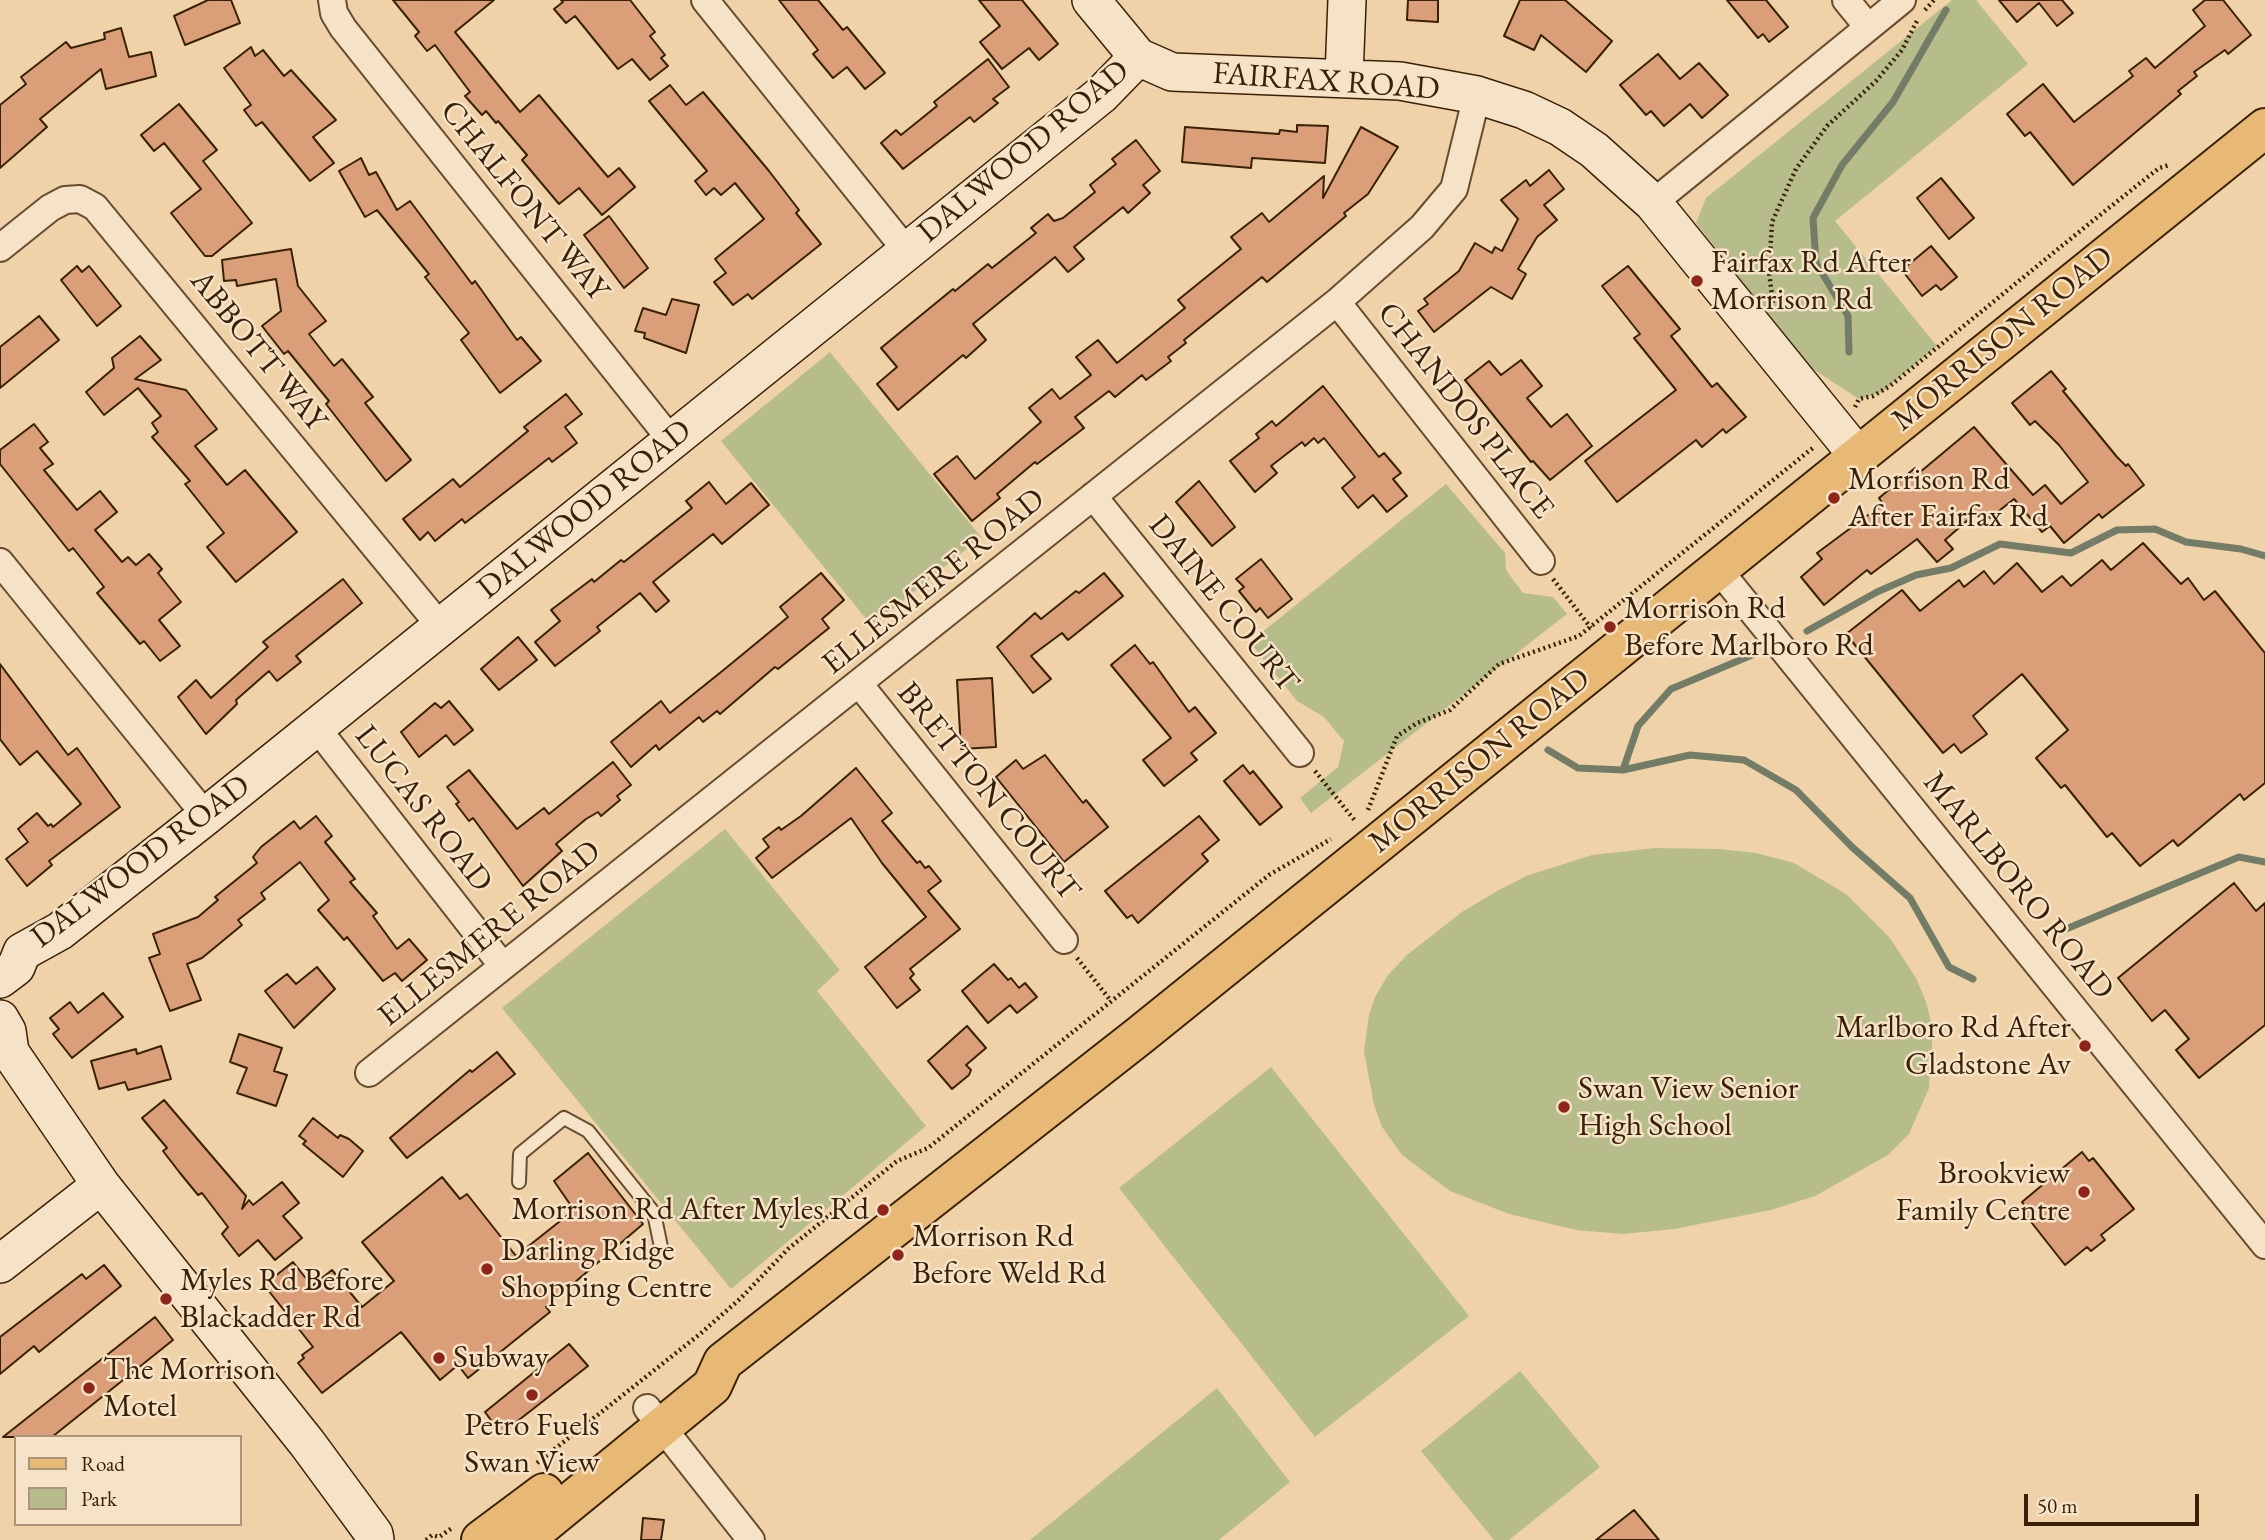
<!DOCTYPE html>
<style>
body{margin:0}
#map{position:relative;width:2265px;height:1540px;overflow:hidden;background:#f0d2a9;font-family:"EB Garamond",serif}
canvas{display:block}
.legend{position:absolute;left:14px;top:1435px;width:228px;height:91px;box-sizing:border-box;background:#f5e2c7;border:2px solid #aa957a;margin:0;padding:9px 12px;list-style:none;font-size:21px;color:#392107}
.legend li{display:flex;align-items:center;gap:14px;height:35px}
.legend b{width:35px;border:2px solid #aa957a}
.scale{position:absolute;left:2024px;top:1494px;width:175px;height:32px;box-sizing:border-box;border:4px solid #392107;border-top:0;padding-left:9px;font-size:21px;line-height:24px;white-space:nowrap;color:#392107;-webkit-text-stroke:5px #f5e2c7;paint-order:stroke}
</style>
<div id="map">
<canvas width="2265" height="1540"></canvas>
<ul class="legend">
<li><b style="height:9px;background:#e8b974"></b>Road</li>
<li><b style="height:19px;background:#b6bd8b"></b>Park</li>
</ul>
<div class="scale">50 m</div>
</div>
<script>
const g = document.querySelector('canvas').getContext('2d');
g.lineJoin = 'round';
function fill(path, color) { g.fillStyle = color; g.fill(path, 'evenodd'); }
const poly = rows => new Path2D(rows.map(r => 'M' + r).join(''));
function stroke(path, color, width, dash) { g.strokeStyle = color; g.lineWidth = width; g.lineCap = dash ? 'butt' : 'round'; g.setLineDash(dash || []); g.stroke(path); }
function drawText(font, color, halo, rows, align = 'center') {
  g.font = font + ' "EB Garamond",serif'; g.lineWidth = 5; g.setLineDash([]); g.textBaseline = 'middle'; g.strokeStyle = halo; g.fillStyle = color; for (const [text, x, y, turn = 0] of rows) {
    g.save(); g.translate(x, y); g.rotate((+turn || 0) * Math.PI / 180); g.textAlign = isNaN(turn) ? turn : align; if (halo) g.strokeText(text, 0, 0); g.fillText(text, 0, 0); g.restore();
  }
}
const green = poly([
 [1952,0,1976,0,2028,64,1835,221,1937,346,1882,392,1859,399,1808,366,1696,223,1706,198],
 [830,352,981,537,872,626,721,441],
 [1446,484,1505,553,1506,570,1523,593,1553,597,1567,614,1311,813,1300,798,1338,767,1344,741,1324,717,1297,701,1250,642],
 [725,829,840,970,817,991,926,1126,731,1289,502,1008],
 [1655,848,1719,849,1756,853,1794,863,1846,894,1890,938,1916,978,1926,1002,1933,1030,1929,1088,1909,1134,1888,1155,1815,1196,1771,1210,1674,1229,1623,1234,1576,1230,1509,1214,1450,1191,1402,1155,1382,1127,1374,1105,1364,1051,1369,1015,1375,997,1388,975,1407,955,1462,912,1497,891,1526,876,1592,855],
 [1271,1067,1469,1316,1315,1437,1119,1188],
 [1520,1371,1600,1467,1509,1540,1494,1540,1421,1451],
 [1217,1388,1290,1482,1219,1540,1030,1540]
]);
const stream = poly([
 [1849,352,1848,316,1816,263,1813,218,1842,165,1893,102,1946,10],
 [1807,631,1877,592,1916,575,1951,568,2000,544,2071,553,2117,530,2155,529,2186,542,2241,549,2265,556],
 [1548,750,1578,768,1623,770,1638,726,1671,689,1752,655],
 [1623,770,1690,755,1744,760,1796,790,1852,847,1910,898,1949,967,1973,979],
 [2066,929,2239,857,2265,862]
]);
const building = poly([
 [208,0,231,0,240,23,185,45,174,16,208,0],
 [393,0,494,0,455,32,520,112,539,95,608,177,619,168,635,187,602,215,579,188,559,204,522,160,527,155,498,121,496,123,486,111,482,115,465,96,470,92,435,45,427,51,415,36,419,32,393,0],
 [561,0,630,0,655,32,650,36,665,55,661,58,668,66,650,80,632,59,618,69,575,16,566,23,554,9,563,2,561,0],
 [779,0,818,0,843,30,847,27,885,73,865,89,847,67,833,78,813,54,818,50,779,0],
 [979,0,1022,0,1058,44,1039,60,1029,48,1002,69,980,42,1000,26,979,0],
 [1408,0,1438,0,1438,22,1407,20,1408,0],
 [1520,0,1565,0,1612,41,1586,72,1541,35,1534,50,1504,36,1520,0],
 [1727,0,1766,0,1788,27,1769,42,1763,34,1758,38,1727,0],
 [1999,0,2062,0,2073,13,2057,26,2039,3,2017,22,1999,0],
 [2205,0,2223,0,2251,35,2228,54,2225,50,2194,72,2197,76,2178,91,2181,94,2073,185,2030,132,2025,136,2007,114,2043,84,2074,122,2133,76,2129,71,2146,58,2155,68,2205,26,2193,10,2205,0],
 [121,28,129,57,151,52,156,76,106,89,101,69,40,119,47,127,0,168,0,105,26,84,21,77,66,42,71,48,105,39,104,33,121,28],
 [251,47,255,56,263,50,284,76,291,70,336,120,313,137,334,163,310,181,262,122,256,126,244,110,251,105,224,68,251,47],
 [1658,54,1680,79,1699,63,1728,95,1702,118,1690,104,1664,126,1651,111,1646,115,1620,85,1658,54],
 [988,59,1009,87,993,99,998,103,974,122,970,117,903,169,881,143,896,130,901,135,937,106,934,102,988,59],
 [670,85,686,105,703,92,769,171,799,210,796,213,821,244,752,299,748,294,733,305,714,282,726,273,715,259,764,219,735,183,721,195,714,188,706,195,695,181,707,171,649,101,670,85],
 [179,104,217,150,203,161,252,223,212,256,205,256,171,213,201,189,164,143,154,151,141,135,179,104],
 [1297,125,1328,126,1325,163,1252,158,1251,168,1182,162,1185,127,1279,134,1280,130,1297,132,1297,125],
 [1361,127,1398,147,1368,194,1344,213,1346,216,1267,282,1262,277,1184,340,1186,343,1168,357,1171,361,1146,380,1142,375,1115,397,1109,391,1075,417,1084,428,1037,464,1035,462,997,494,1000,498,972,521,934,474,957,456,975,479,1041,422,1029,408,1052,389,1060,399,1091,375,1076,357,1098,340,1117,363,1185,308,1178,300,1241,249,1231,237,1262,213,1269,222,1324,176,1323,198,1361,127],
 [1136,140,1160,171,1143,185,1150,193,1128,213,1123,207,1074,247,1084,259,1068,272,1055,257,973,324,986,340,966,358,963,355,898,410,877,384,897,367,881,348,953,289,955,291,988,264,992,268,1036,233,1031,228,1048,214,1054,221,1063,218,1095,192,1090,185,1116,164,1112,159,1136,140],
 [361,158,369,175,376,172,397,210,410,201,472,284,475,281,517,340,521,337,541,361,500,393,461,340,469,333,425,277,429,274,377,210,365,217,339,171,361,158],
 [1549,170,1564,189,1544,205,1557,220,1537,237,1518,269,1526,274,1512,299,1491,287,1434,332,1418,311,1428,304,1424,299,1459,271,1475,243,1492,253,1495,247,1502,251,1518,219,1501,200,1526,180,1530,186,1549,170],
 [1941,178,1974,218,1949,239,1917,198,1941,178],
 [609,216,648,268,624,288,584,235,609,216],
 [1931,246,1957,277,1941,290,1936,285,1922,296,1902,270,1931,246],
 [291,249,298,286,326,321,309,334,334,366,342,359,373,397,365,403,411,460,386,481,326,404,329,401,288,351,284,354,262,326,281,311,276,279,237,286,236,280,224,281,222,260,291,249],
 [77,266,82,272,89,266,121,306,97,326,61,280,77,266],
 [1628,266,1680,329,1671,336,1712,387,1717,383,1746,417,1726,433,1723,429,1702,447,1696,440,1617,502,1585,461,1676,390,1634,338,1640,334,1602,286,1628,266],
 [672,299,699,305,686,353,644,338,645,333,635,331,643,308,666,315,672,299],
 [39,316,59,340,0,388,0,347,39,316],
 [140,336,161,360,135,379,186,390,217,429,195,446,227,485,245,470,297,532,236,582,207,547,224,533,185,484,190,481,152,437,158,432,152,423,161,416,138,388,104,415,86,392,114,368,112,358,140,336],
 [1521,360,1542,386,1527,398,1551,427,1567,414,1592,446,1550,480,1533,461,1531,462,1465,380,1489,361,1501,375,1521,360],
 [2051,371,2066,389,2063,391,2117,457,2126,466,2128,464,2144,485,2102,518,2099,514,2064,543,2050,526,2042,532,2014,499,1990,518,1988,515,1982,520,1976,513,1945,540,1953,549,1937,562,1917,539,1871,574,1867,570,1824,605,1801,577,1822,559,1817,553,1883,504,1879,498,1915,468,1919,473,1974,427,2033,495,2045,485,2061,504,2088,482,2059,445,2035,421,2030,425,2012,403,2051,371],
 [1323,386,1379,457,1384,453,1401,473,1393,479,1407,496,1387,512,1373,495,1358,508,1342,488,1355,477,1324,438,1318,443,1314,438,1305,446,1302,442,1271,466,1277,473,1255,492,1230,461,1259,438,1256,434,1272,421,1276,426,1323,386],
 [566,394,582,414,565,427,577,443,552,462,549,458,465,523,462,519,435,541,428,532,420,540,403,519,453,479,460,487,528,431,524,427,566,394],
 [34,424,48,442,40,448,53,464,44,470,77,510,100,491,117,512,95,530,122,562,128,557,136,565,149,554,162,569,158,573,181,602,159,620,180,646,160,661,144,641,140,644,97,593,104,587,73,548,69,551,0,464,0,450,34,424],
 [1199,481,1235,527,1212,546,1176,502,1199,481],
 [709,482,726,504,751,483,769,505,722,544,713,534,653,582,669,601,656,612,640,593,597,627,600,631,555,666,535,642,560,621,551,610,592,579,594,582,621,560,624,562,692,508,686,501,709,482],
 [2143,543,2181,584,2188,578,2204,600,2215,591,2265,653,2265,783,2244,800,2240,794,2178,846,2173,840,2140,866,2112,833,2107,837,2065,785,2061,788,2036,758,2068,730,2022,674,1973,716,1987,734,1961,753,1954,744,1943,753,1846,634,1902,590,1920,611,1959,580,1964,587,1984,571,1994,584,2017,563,2042,592,2062,576,2071,586,2102,560,2111,570,2143,543],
 [1261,559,1292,599,1268,618,1260,608,1256,612,1239,591,1244,587,1236,579,1261,559],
 [821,573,844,600,822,619,829,628,778,669,775,667,720,714,717,711,703,722,699,717,659,750,656,745,631,767,611,742,661,701,670,713,726,668,788,617,780,607,821,573],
 [1104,573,1123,596,1068,640,1062,633,1031,656,1051,679,1033,693,997,647,1035,613,1041,619,1076,591,1079,593,1104,573],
 [343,579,362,603,296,656,301,662,277,681,269,671,236,700,237,704,206,734,178,697,196,680,211,698,268,647,263,642,343,579],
 [518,637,537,660,499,690,481,669,518,637],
 [1135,645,1150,664,1153,662,1189,712,1195,707,1216,733,1191,753,1197,760,1164,786,1143,760,1171,738,1111,665,1135,645],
 [0,664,68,755,77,748,120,807,49,861,52,865,27,886,6,859,28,842,18,829,37,813,48,826,51,824,53,827,81,804,37,751,20,765,0,739,0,664],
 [992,678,996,747,961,749,957,680,992,678],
 [449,701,473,730,454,745,446,735,419,757,401,732,435,703,441,708,449,701],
 [1045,755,1083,803,1086,800,1108,827,1064,862,996,777,1016,760,1023,769,1045,755],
 [613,762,631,785,617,796,620,800,601,816,598,812,586,819,556,844,562,851,523,886,473,818,469,821,456,804,459,802,447,787,469,770,517,829,544,808,549,814,613,762],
 [1243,765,1250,774,1253,771,1282,807,1260,825,1224,781,1243,765],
 [856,768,892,813,882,821,917,863,920,861,925,868,929,866,941,881,928,891,960,929,910,969,914,974,910,978,920,990,897,1008,865,967,926,917,882,863,851,818,772,878,756,858,769,847,763,839,779,827,781,830,801,816,856,768],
 [316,816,332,836,325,842,355,879,350,882,377,913,373,916,397,949,409,939,427,960,402,981,395,973,383,981,347,937,344,940,318,910,329,900,300,862,261,893,265,899,238,920,242,925,202,958,187,964,201,1000,170,1011,149,958,160,954,153,934,198,917,218,900,215,897,257,863,253,857,261,847,294,821,300,829,316,816],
 [1199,816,1219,840,1202,854,1208,861,1138,923,1132,915,1127,918,1105,891,1199,816],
 [2234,883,2256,911,2265,903,2265,1025,2199,1078,2176,1050,2189,1039,2165,1010,2152,1021,2118,978,2234,883],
 [994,964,1008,980,1011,978,1019,988,1025,983,1037,997,1017,1013,1010,1005,988,1023,962,991,994,964],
 [317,967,335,989,294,1028,265,991,287,974,296,984,317,967],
 [103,993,123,1017,72,1058,53,1034,59,1029,50,1018,70,1002,78,1013,103,993],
 [967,1026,986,1048,966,1065,971,1070,969,1075,952,1089,928,1061,967,1026],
 [239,1034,282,1048,274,1071,287,1075,276,1106,237,1093,247,1068,230,1062,239,1034],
 [161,1046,171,1079,128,1090,125,1082,99,1089,91,1061,136,1049,137,1054,161,1046],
 [497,1052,515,1074,407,1158,390,1138,470,1070,472,1072,497,1052],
 [164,1100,246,1196,242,1209,249,1200,253,1205,282,1182,299,1203,283,1216,302,1238,275,1260,258,1240,239,1256,222,1234,228,1227,202,1193,198,1195,180,1173,163,1151,167,1148,142,1118,164,1100],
 [313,1118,338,1138,340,1135,349,1139,363,1151,343,1177,303,1144,306,1141,299,1136,313,1118],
 [2082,1152,2089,1161,2093,1158,2134,1209,2101,1235,2105,1240,2091,1251,2087,1247,2065,1265,2024,1213,2028,1210,2022,1202,2082,1152],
 [588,1153,643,1224,546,1307,550,1312,468,1378,458,1365,440,1380,401,1332,322,1393,298,1363,304,1358,302,1355,313,1347,264,1285,293,1262,312,1286,332,1270,362,1307,394,1281,362,1242,442,1177,460,1199,467,1194,516,1256,574,1210,554,1181,588,1153],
 [104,1265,121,1286,39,1352,34,1346,0,1374,0,1337,82,1274,86,1279,104,1265],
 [155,1317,173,1340,52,1437,3,1437,155,1317],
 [569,1344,588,1366,501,1434,485,1412,569,1344],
 [1634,1510,1659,1540,1596,1540,1634,1510],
 [643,1518,664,1520,661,1540,641,1540,643,1518]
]);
const path = poly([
 [1925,10,1934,0],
 [1773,303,1769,272,1772,222,1796,169,1827,126,1876,81,1902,50,1918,19],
 [1855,407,1859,399,1873,396,1890,386,2090,223,2159,168,2169,165],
 [1553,579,1591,628],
 [1315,771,1356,822],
 [1368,810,1397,736,1417,723,1450,710,1499,664,1579,636,1814,447],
 [1077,958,1111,1001],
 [537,1463,700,1334,741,1298,788,1249,897,1161,928,1148,1269,875,1331,839],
 [426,1540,432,1535,439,1537,452,1528]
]);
const lane = poly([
 [519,1182,520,1154,564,1118,588,1131,654,1213,661,1247]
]);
const street = poly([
 [332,0,334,13,343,28,671,440],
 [705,0,906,250],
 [1846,0,1868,27],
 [1653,203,1902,0],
 [0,248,50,208,65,200,80,199,95,207,441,627],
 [1337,302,1541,561],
 [1093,496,1300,753],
 [0,562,206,816],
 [1718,569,2265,1245],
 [860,685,1064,940],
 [316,727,502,965],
 [369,1073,1337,302,1422,227,1454,189,1477,95],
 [647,1408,751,1540]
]);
const secondary = poly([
 [1091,0,1138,57,1172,72,1400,81,1477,95,1524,110,1560,127,1594,150,1653,203,1858,456],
 [1344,77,1347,0],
 [0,979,16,967,22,952,60,931,206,816,1101,95,1138,57],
 [0,1019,7,1031,10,1052,101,1185,307,1443,374,1534,375,1540],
 [0,1264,101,1185]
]);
const primary = poly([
 [481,1540,544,1493],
 [524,1540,712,1386,723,1362,1139,1036,2265,128]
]);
const markers = [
 [1697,281,7,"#8f2418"],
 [1834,498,7,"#8f2418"],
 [1610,627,7,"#8f2418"],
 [2085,1046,7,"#8f2418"],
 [1564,1107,7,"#8f2418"],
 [2084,1192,7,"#8f2418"],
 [883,1210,7,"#8f2418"],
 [898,1255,7,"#8f2418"],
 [487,1269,7,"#8f2418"],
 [166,1299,7,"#8f2418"],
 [439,1358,7,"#8f2418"],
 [89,1388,7,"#8f2418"],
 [532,1395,7,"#8f2418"]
];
const streetNames = [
 ["FAIRFAX ROAD",1326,82,4],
 ["DALWOOD ROAD",1024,152,-40],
 ["CHALFONT WAY",524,201,51],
 ["MORRISON ROAD",2003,339,-39],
 ["ABBOTT WAY",258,351,51],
 ["CHANDOS PLACE",1465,411,52],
 ["DALWOOD ROAD",585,510,-39],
 ["ELLESMERE ROAD",934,582,-39],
 ["DAINE COURT",1223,604,51],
 ["MORRISON ROAD",1480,761,-39],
 ["BRETTON COURT",988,792,51],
 ["LUCAS ROAD",423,809,52],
 ["DALWOOD ROAD",141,862,-37],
 ["MARLBORO ROAD",2018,886,51],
 ["ELLESMERE ROAD",490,934,-39]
];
const poiNames = [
 ["Fairfax Rd After",1711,263],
 ["Morrison Rd",1711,300],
 ["Morrison Rd",1848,480],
 ["After Fairfax Rd",1848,517],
 ["Morrison Rd",1624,609],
 ["Before Marlboro Rd",1624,646],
 ["Marlboro Rd After",2071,1028,"right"],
 ["Gladstone Av",2071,1065,"right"],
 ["Swan View Senior",1578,1089],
 ["High School",1578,1126],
 ["Brookview",2070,1174,"right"],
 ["Family Centre",2070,1211,"right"],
 ["Morrison Rd After Myles Rd",869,1210,"right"],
 ["Morrison Rd",912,1237],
 ["Before Weld Rd",912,1274],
 ["Darling Ridge",501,1251],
 ["Shopping Centre",501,1288],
 ["Myles Rd Before",180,1281],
 ["Blackadder Rd",180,1318],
 ["Subway",453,1358],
 ["The Morrison",103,1370],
 ["Motel",103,1407],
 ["Petro Fuels",532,1426,"center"],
 ["Swan View",532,1463,"center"]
];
fill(green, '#b6bd8b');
stroke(stream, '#737c67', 7);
fill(building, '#da9f79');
stroke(building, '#392107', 2);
stroke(lane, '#674d30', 16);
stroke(street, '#674d30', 30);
stroke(secondary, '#392107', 40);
stroke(primary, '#392107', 42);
stroke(path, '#392107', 4.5, [2, 3.5]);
stroke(lane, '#f5e2c7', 12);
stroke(street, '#f5e2c7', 26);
stroke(secondary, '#f5e2c7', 37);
stroke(primary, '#e8b974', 38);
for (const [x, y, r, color] of markers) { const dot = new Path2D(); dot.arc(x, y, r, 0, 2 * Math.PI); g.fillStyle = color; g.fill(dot); stroke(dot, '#f5e2c7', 2.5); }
drawText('32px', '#392107', '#f5e2c7', streetNames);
drawText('32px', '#392107', '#f5e2c7', poiNames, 'left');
</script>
